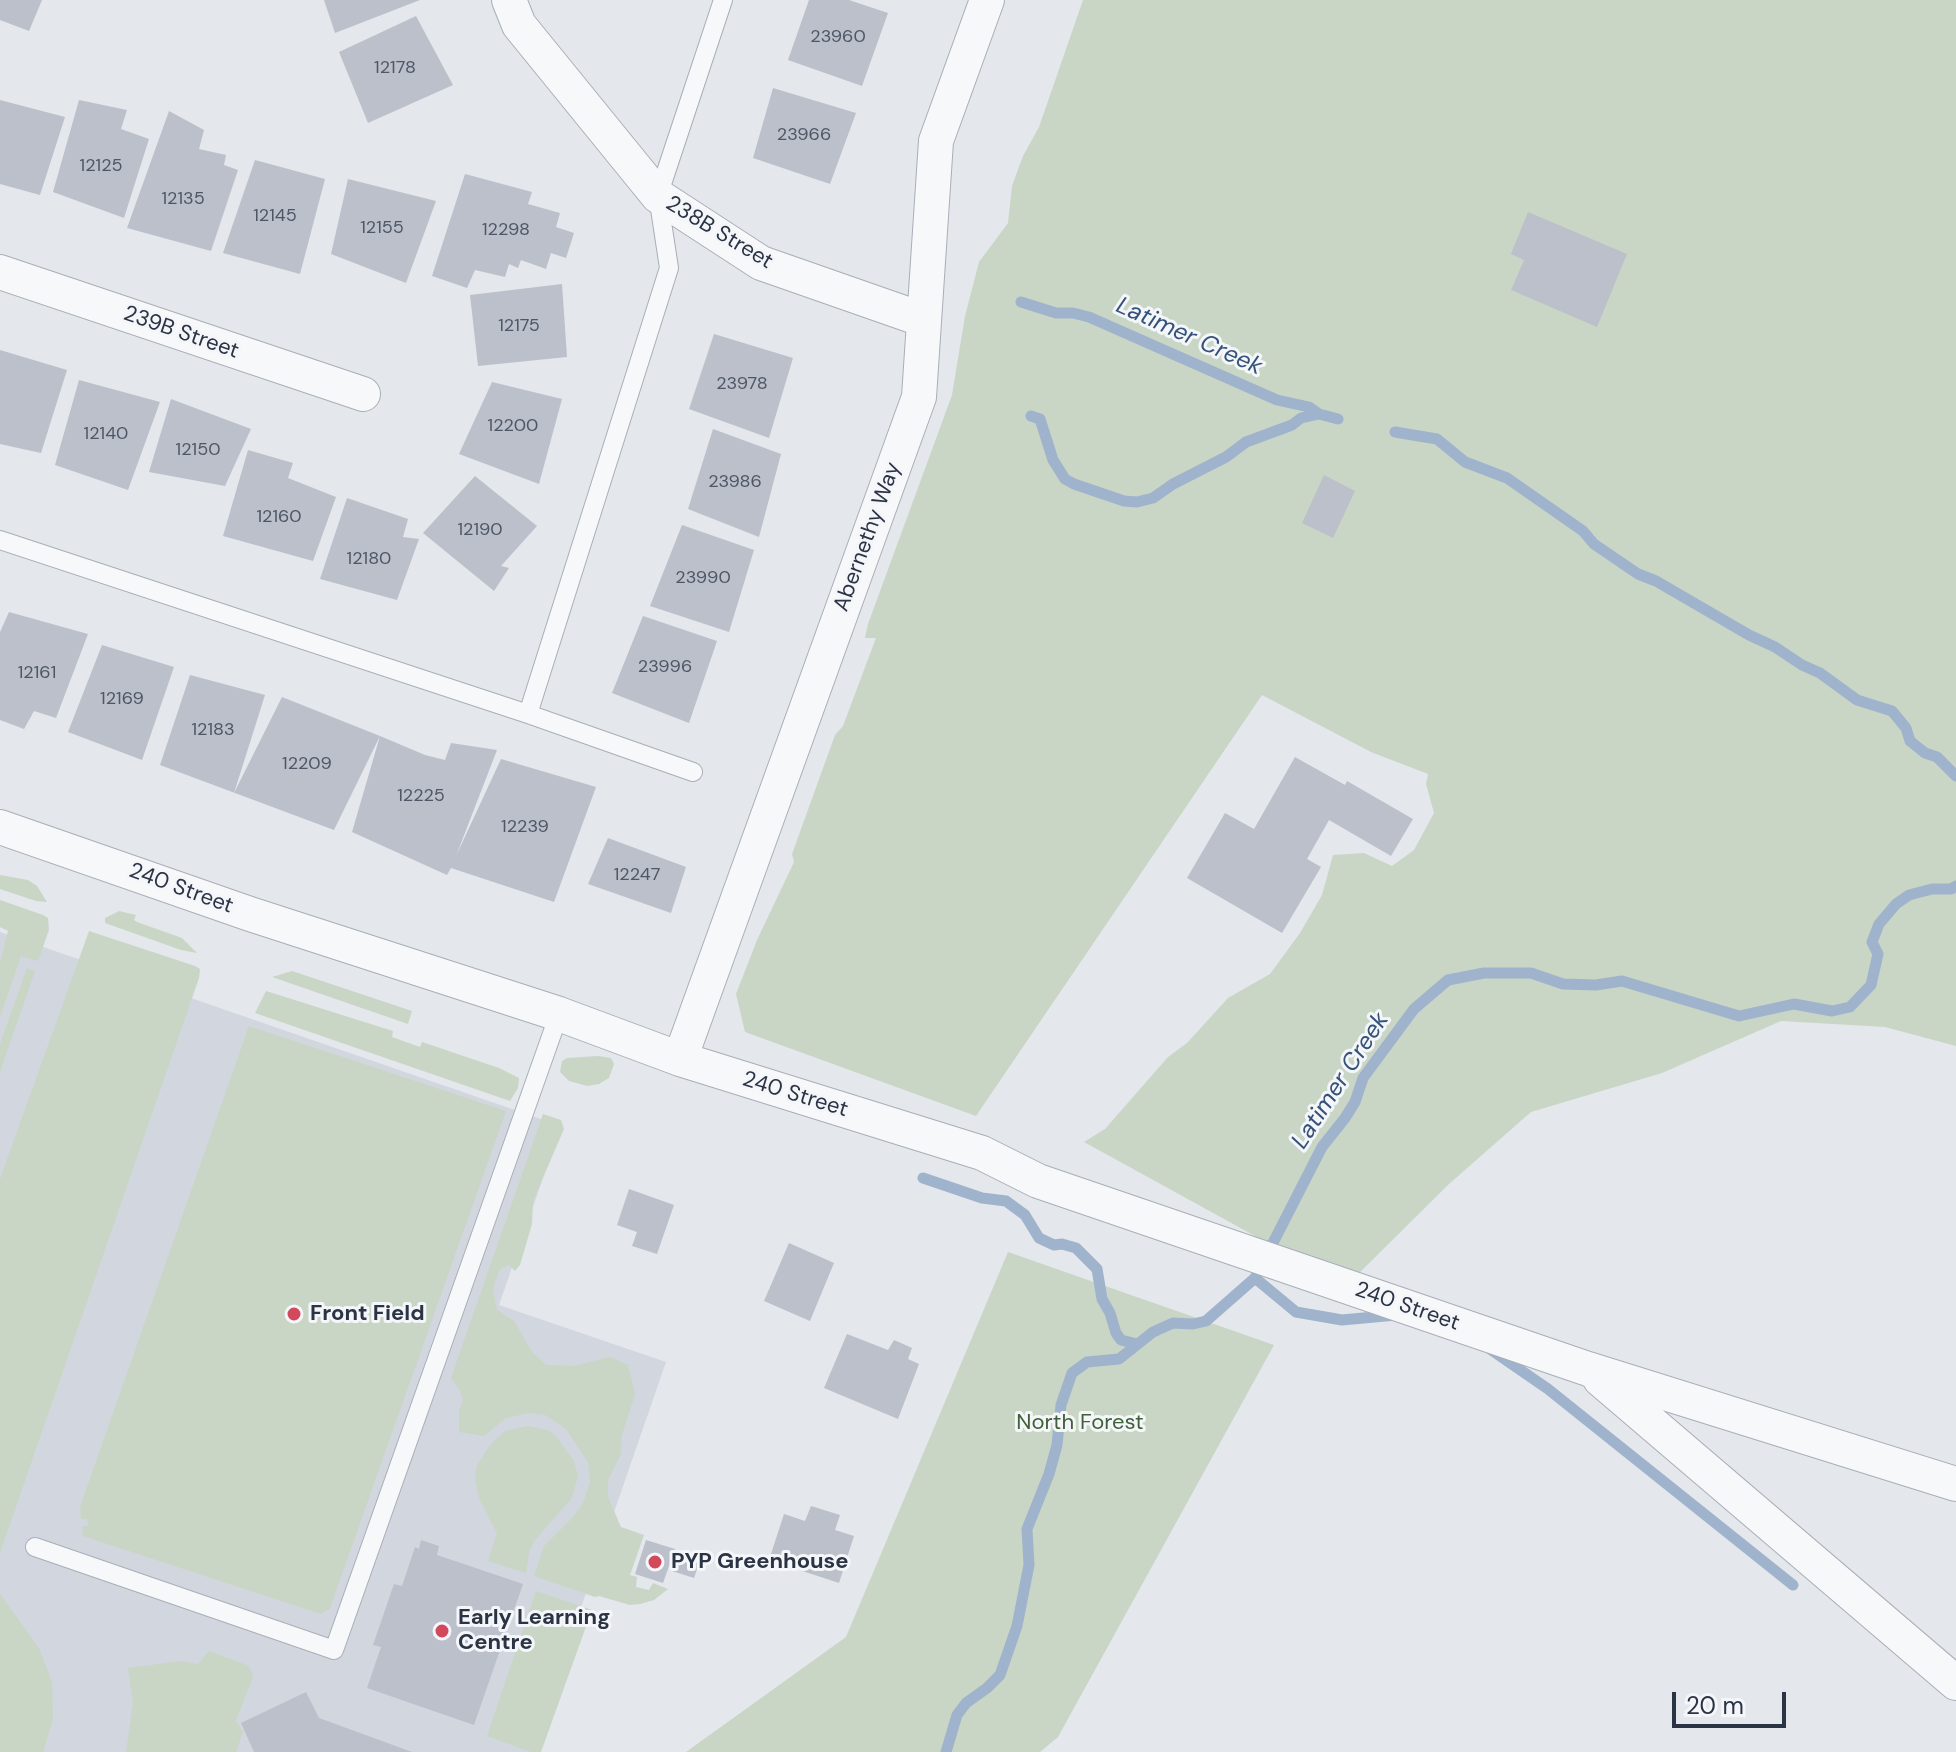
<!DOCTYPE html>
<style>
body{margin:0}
#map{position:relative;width:1956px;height:1752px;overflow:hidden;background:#e4e7ec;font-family:"DM Sans",sans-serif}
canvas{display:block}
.scale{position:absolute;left:1672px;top:1692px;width:114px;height:36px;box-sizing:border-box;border:4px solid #2b3445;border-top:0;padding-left:10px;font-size:24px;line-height:28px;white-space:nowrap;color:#2b3445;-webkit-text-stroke:6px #f4f6f9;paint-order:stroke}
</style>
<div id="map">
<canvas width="1956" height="1752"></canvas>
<div class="scale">20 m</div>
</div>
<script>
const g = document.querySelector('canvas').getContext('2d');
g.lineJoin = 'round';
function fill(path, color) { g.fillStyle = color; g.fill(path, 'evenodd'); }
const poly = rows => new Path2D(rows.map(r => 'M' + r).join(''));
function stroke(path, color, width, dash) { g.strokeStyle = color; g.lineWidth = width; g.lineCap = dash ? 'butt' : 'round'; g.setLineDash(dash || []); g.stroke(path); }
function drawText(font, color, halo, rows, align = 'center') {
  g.font = font + ' "DM Sans",sans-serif'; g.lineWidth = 6; g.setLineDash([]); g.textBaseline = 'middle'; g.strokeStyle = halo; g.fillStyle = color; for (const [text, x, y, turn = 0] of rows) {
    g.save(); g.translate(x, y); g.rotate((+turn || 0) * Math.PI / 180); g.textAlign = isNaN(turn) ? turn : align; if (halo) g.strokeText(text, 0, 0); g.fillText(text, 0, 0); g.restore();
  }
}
const built = poly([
 [0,932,561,1126,499,1305,666,1362,531,1752,0,1752]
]);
const green = poly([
 [1083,0,1956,0,1956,1046,1885,1027,1781,1021,1662,1073,1531,1112,1449,1184,1346,1286,1084,1142,1105,1129,1168,1057,1187,1043,1228,998,1270,974,1300,933,1322,895,1333,855,1364,853,1392,866,1414,850,1434,813,1426,784,1428,774,1371,752,1262,695,976,1116,745,1032,736,994,757,940,794,862,792,854,835,735,843,726,876,638,865,638,868,624,952,395,965,316,979,262,1008,223,1012,186,1023,156,1039,127],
 [0,875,28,880,37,886,47,902,36,901,0,889],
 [0,900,43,915,48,918,49,930,38,961,21,956,0,1017,0,963,8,931,0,927],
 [119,911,136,915,134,920,137,922,182,938,197,953,181,950,105,923,105,918],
 [89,931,195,966,200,969,199,978,0,1553,0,1179],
 [27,968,35,971,0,1072,0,1044],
 [292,971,412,1011,408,1024,272,977],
 [266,991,393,1031,392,1037,420,1047,422,1042,499,1068,519,1078,518,1088,510,1101,255,1013],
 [249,1026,506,1111,330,1608,321,1614,83,1536,82,1527,89,1525,87,1519,81,1519,80,1507],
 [598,1056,611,1058,614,1064,609,1078,599,1084,587,1086,569,1081,560,1072,562,1061,567,1058],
 [543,1114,561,1120,564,1129,533,1201,532,1224,520,1265,515,1271,509,1265,500,1269,493,1288,495,1302,497,1310,514,1321,532,1352,546,1365,575,1366,610,1357,628,1365,635,1394,622,1435,621,1454,608,1480,608,1497,621,1527,644,1535,630,1575,637,1577,636,1587,649,1590,653,1583,668,1589,654,1600,640,1604,630,1605,599,1596,595,1597,534,1576,544,1546,574,1516,583,1503,590,1482,588,1462,566,1429,545,1415,529,1413,506,1418,484,1436,459,1432,459,1411,463,1401,460,1391,451,1378],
 [1008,1252,1274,1345,1058,1737,1040,1752,686,1752,846,1637],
 [528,1426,548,1430,556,1436,574,1461,578,1476,572,1498,535,1540,529,1552,526,1573,488,1561,497,1533,479,1498,475,1478,477,1465,491,1444,505,1431],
 [536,1591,592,1610,541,1752,531,1752,487,1736],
 [0,1594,39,1648,52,1682,53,1719,43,1752,0,1752],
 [209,1651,249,1666,253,1677,236,1721,243,1732,236,1752,126,1752,133,1703,128,1668,180,1661,198,1664]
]);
const stream = poly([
 [1021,302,1056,313,1073,313,1089,317,1277,400,1309,407,1319,414,1338,419],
 [1031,416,1040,419,1053,460,1065,479,1074,484,1124,501,1137,502,1153,498,1173,484,1226,457,1246,442,1292,425,1301,418,1319,414],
 [1395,432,1437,439,1465,462,1507,478,1583,531,1594,544,1638,574,1656,581,1749,635,1775,647,1802,665,1820,673,1857,700,1892,711,1906,728,1910,741,1925,753,1937,757,1956,776],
 [923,1178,982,1198,1006,1201,1025,1215,1039,1238,1054,1245,1062,1244,1076,1248,1097,1269,1102,1299,1110,1313,1116,1333,1121,1340,1137,1344],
 [1255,1278,1296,1312,1342,1320,1396,1315],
 [1490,1349,1548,1389,1793,1585],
 [946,1752,957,1715,966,1703,987,1688,1000,1675,1017,1626,1029,1565,1027,1529,1049,1474,1057,1445,1061,1405,1072,1373,1087,1362,1119,1359,1153,1332,1173,1323,1193,1324,1206,1321,1255,1278,1322,1147,1345,1118,1355,1102,1363,1078,1414,1009,1448,980,1484,973,1531,973,1563,984,1596,985,1622,981,1739,1016,1794,1004,1832,1011,1850,1007,1871,985,1878,954,1872,942,1879,924,1896,904,1909,895,1932,889,1951,889,1956,886]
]);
const building = poly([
 [0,0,42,0,29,31,0,20],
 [324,0,420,0,335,33],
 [809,0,849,0,888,13,862,86,788,60],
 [416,16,453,85,368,123,339,52],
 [773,88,856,113,830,184,753,158],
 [0,100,65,117,40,195,0,184],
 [79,100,127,110,121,129,149,139,124,218,53,192],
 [169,111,204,130,199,149,226,155,224,165,238,170,211,251,127,228],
 [255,160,325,179,300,274,223,253],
 [465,174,532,192,528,204,560,213,556,227,574,233,566,258,551,253,546,269,521,260,518,268,509,264,505,277,475,270,467,288,432,276],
 [348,179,436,201,406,283,331,254],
 [1528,212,1627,254,1597,327,1511,290,1524,260,1511,254],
 [562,284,567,357,478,366,470,295],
 [714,334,793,358,769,438,689,409],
 [0,350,67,370,41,453,0,444],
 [79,380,160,402,128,490,55,465],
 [492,382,562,399,539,484,459,454],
 [171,399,251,429,225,486,149,472],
 [713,429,781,454,759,537,688,509],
 [248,450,293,463,288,478,336,497,313,561,223,536],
 [1324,475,1355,491,1333,538,1302,523],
 [475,476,537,526,501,566,509,568,494,591,423,533],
 [347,498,408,519,403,537,419,539,397,600,320,579],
 [682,525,754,550,729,632,650,606],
 [9,612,88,634,56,718,34,711,24,729,0,720,0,632],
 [643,616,717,641,689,723,612,693],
 [102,645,174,667,142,760,68,732],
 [190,675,265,695,234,793,282,697,380,736,334,830,160,765],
 [380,736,425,755,445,760,451,743,497,750,456,856,501,759,596,787,554,902,451,868,447,875,352,832],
 [1295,757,1345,785,1347,781,1413,819,1391,856,1329,820,1307,859,1321,867,1282,933,1187,878,1225,813,1254,829],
 [608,838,686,867,671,913,588,884],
 [629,1189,674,1205,657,1254,632,1246,637,1232,617,1225],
 [789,1243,834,1263,810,1321,764,1301],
 [847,1334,888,1350,894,1340,912,1348,908,1359,919,1364,898,1419,824,1388],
 [811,1506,840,1515,835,1530,854,1536,839,1583,769,1560,784,1514,805,1521],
 [421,1540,439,1546,437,1555,523,1584,474,1725,367,1688,381,1647,373,1645,394,1584,402,1586,415,1547,419,1549],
 [646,1540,675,1549,663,1583,635,1574],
 [678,1551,701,1557,694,1578,672,1571],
 [306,1692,319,1718,412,1752,254,1752,241,1723]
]);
const lane = poly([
 [0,540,528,714,693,772],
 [528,714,669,268,658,196,723,0],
 [35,1547,334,1650,559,1014]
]);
const street = poly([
 [509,0,519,25,658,196,761,263,924,320],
 [0,272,363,394],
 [0,827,250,914,559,1014,680,1059,982,1153,1038,1181,1588,1369,1956,1484],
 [680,1059,919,397,936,141,987,0],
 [1600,1379,1956,1683]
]);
const markers = [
 [294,1314,8,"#d1495b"],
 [655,1562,8,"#d1495b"],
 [442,1631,8,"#d1495b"]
];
const numberNames = [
 ["23960",838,37],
 ["12178",395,68],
 ["23966",804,135],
 ["12125",101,166],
 ["12135",183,199],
 ["12145",275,216],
 ["12155",382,228],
 ["12298",506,230],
 ["12175",519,326],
 ["23978",742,384],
 ["12200",513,426],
 ["12140",106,434],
 ["12150",198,450],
 ["23986",735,482],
 ["12160",279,517],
 ["12190",480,530],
 ["12180",369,559],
 ["23990",703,578],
 ["23996",665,667],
 ["12161",37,673],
 ["12169",122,699],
 ["12183",213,730],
 ["12209",307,764],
 ["12225",421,796],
 ["12239",525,827],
 ["12247",637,875]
];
const streetNames = [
 ["238B Street",719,233,31],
 ["239B Street",181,333,19],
 ["Abernethy Way",868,537,-70],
 ["240 Street",181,889,20],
 ["240 Street",795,1095,17],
 ["240 Street",1407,1307,19]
];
const poiNames = [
 ["Front Field",310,1314],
 ["PYP Greenhouse",671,1562],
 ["Early Learning",458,1618],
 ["Centre",458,1643]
];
const parkNames = [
 ["North Forest",1080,1423]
];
const waterNames = [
 ["Latimer Creek",1189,337,24],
 ["Latimer Creek",1341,1081,-57]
];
fill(built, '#d2d6de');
fill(green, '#c9d6c5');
stroke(stream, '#9fb4cc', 11);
fill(building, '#bbc0ca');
stroke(lane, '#a9aeb7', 20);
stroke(street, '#a9aeb7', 36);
stroke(lane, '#f7f8fa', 18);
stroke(street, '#f7f8fa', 34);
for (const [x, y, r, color] of markers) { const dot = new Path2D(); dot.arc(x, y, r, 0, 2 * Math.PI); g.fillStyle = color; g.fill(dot); stroke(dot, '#f4f6f9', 3); }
drawText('18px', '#4f5766', null, numberNames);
drawText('22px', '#2b3445', '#f4f6f9', streetNames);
drawText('bold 22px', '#2b3445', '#f4f6f9', poiNames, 'left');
drawText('22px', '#3f6138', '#f4f6f9', parkNames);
drawText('italic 24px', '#34527a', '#f4f6f9', waterNames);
</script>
